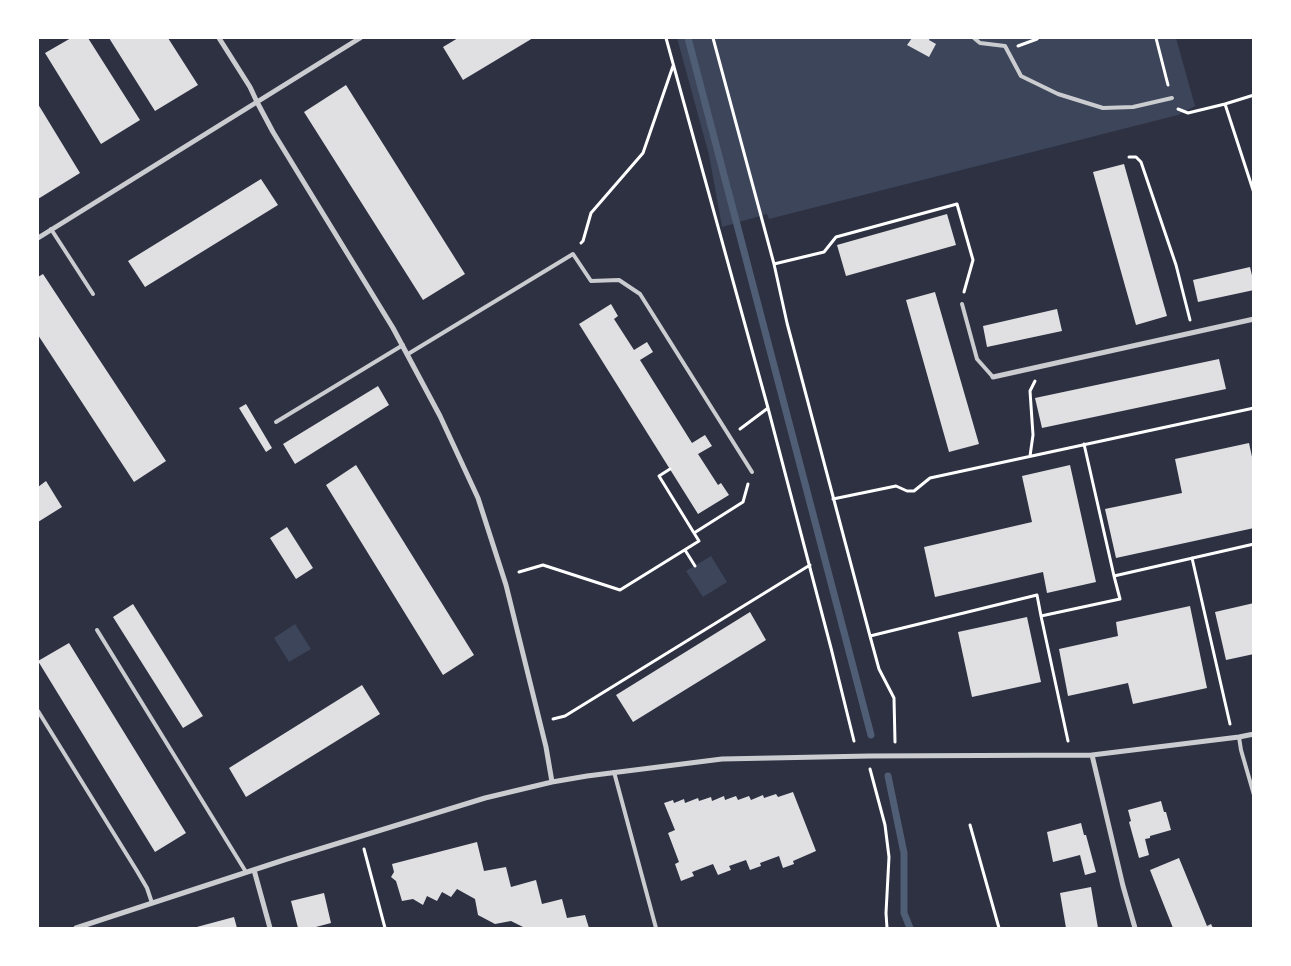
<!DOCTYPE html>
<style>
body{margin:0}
#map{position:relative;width:1291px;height:966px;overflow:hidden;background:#2d3142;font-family:"Fira Sans",sans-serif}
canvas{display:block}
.frame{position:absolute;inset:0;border:39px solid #fff;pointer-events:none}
</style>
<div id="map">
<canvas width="1291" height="966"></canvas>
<div class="frame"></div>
</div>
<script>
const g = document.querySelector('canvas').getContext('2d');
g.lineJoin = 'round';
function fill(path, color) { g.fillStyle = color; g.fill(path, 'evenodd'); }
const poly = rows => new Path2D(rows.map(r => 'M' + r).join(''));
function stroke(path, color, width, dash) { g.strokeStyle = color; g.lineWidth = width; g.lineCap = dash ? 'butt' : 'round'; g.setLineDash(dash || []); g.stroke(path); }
const green = poly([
 [677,38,1176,38,1195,106,1178,115,769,219,767,214,722,227,709,155],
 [711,556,727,582,703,597,686,571],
 [295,624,311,649,289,662,274,638]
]);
const stream = poly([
 [688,38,871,735],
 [888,776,904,853,904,913,910,928]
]);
const building = poly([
 [71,38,88,38,140,120,101,144,45,53],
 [109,38,168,38,198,85,155,111],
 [458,38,533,38,463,80,443,47],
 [912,38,930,38,929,40,936,44,929,57,907,45],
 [346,85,465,274,423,300,304,112],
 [38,104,80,173,38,199],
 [1124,164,1167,316,1136,325,1093,172],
 [261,179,278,205,145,287,128,261],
 [947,214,956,245,846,276,837,245],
 [1250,267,1254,284,1254,290,1198,302,1193,280],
 [43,274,166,461,134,482,38,335,38,277],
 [935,292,979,444,949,452,906,300],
 [611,304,618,316,614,319,634,350,647,342,653,352,640,360,692,443,705,435,712,446,698,454,718,485,721,483,729,495,698,514,579,324],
 [1057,309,1062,331,987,347,983,326],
 [1219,359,1226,389,1042,428,1035,398],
 [378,386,389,405,295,464,283,444],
 [246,404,272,448,266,452,239,408],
 [1249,443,1254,466,1254,528,1116,558,1105,509,1182,493,1175,459],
 [356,465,474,655,443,675,326,485],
 [1070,465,1096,582,1047,593,1043,572,935,597,924,547,1032,522,1022,476],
 [46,481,62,507,38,522,38,487],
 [287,527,313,568,296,579,270,538],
 [1254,603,1254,654,1226,660,1215,612],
 [133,604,203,716,183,728,113,617],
 [1190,606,1207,688,1133,704,1128,683,1068,696,1059,649,1118,636,1116,622],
 [750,612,766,640,633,722,616,695],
 [1027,617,1041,682,972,697,958,632],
 [69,643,186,833,155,852,38,661],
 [362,685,380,714,246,797,229,768],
 [793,792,816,851,793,861,794,864,783,868,779,856,760,863,761,866,750,870,746,860,729,866,731,870,718,875,713,864,692,872,694,876,681,881,675,864,679,862,668,833,675,830,664,803,673,800,674,803,684,799,685,803,698,798,699,801,711,797,712,801,724,796,725,800,736,796,738,800,749,796,751,800,763,795,764,798,776,794,778,797],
 [1161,801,1164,812,1166,812,1171,830,1150,836,1150,838,1145,839,1149,855,1139,858,1129,822,1131,821,1128,810],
 [1081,823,1084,835,1086,835,1096,872,1085,875,1080,855,1053,862,1047,832],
 [477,842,484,871,506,867,511,887,536,880,542,904,562,899,567,918,585,915,589,928,525,928,511,921,495,924,478,915,475,899,457,889,451,897,442,892,437,901,427,896,423,905,413,899,402,901,396,881,391,877,394,872,392,864],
 [1179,858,1207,926,1211,924,1213,928,1173,928,1150,870],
 [1091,887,1098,928,1066,928,1060,893],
 [324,893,331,923,312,928,298,928,291,901],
 [234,917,237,928,193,928]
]);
const path = poly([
 [666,38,768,408,831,648,854,741],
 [713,38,774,264,787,323,870,636,879,669,894,698,895,742],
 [1156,38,1168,85],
 [1018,46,1037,39,1038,38],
 [1225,104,1254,193],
 [1178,109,1188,113,1225,104,1254,95],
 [1129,157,1136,157,1141,162,1176,265,1190,320],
 [581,243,583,241,591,213,643,153,673,66],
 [774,264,824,252,836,237,957,204,973,260,964,292],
 [740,429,768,408],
 [1084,444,1114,576],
 [1030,456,1033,435,1030,391,1035,381],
 [670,469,659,476,694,533],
 [833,499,896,486,907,491,914,491,930,478,1254,408],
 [685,550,695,566],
 [1192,558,1230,724],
 [519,572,543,565,620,590,699,541,694,533,743,502,748,484],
 [1041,616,1068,741],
 [870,636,1037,595,1041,616,1120,599,1114,576,1254,544],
 [553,719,565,716,810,565],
 [870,769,885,825,889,857,886,913,887,928],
 [970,825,999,928],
 [364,849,385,928]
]);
const service = poly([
 [974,38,980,43,1005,46,1021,76,1058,94,1103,108,1133,107,1172,98],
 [51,229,93,294],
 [962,304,977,359,993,377],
 [408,354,573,254,591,281,619,280,640,294,752,472],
 [276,422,403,345],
 [97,630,246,872],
 [38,711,137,871,147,888,152,903],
 [1239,737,1241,750,1254,795],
 [614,772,656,928]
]);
const minor = poly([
 [219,38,250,87,257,102,273,132,393,328,440,416,478,498,506,585,546,747,552,782],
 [38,238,360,38],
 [993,377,1254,319],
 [1092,755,1123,886,1135,928],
 [254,870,270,928],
 [76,928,287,859,485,798,552,782,587,776,722,759,869,756,1092,755,1239,737,1254,734]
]);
fill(green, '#3c4559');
stroke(stream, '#4f5d75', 7);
fill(building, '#e0e0e3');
stroke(path, '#fff', 3);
stroke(service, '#caccd0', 4);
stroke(minor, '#caccd0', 5);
</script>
